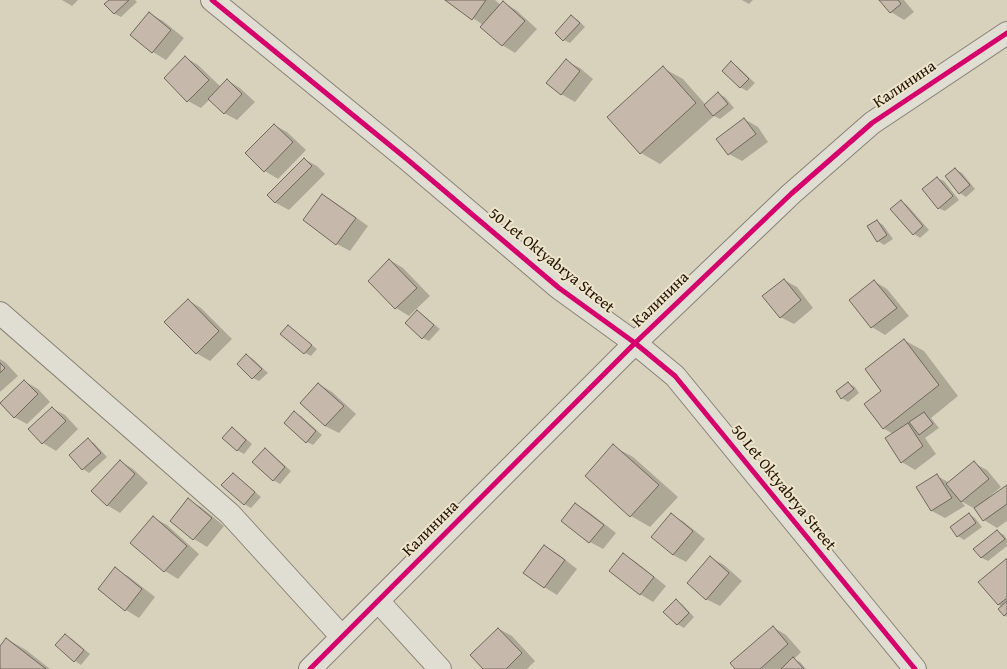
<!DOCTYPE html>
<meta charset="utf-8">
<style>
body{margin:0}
canvas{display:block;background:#d8d1bc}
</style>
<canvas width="1007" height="669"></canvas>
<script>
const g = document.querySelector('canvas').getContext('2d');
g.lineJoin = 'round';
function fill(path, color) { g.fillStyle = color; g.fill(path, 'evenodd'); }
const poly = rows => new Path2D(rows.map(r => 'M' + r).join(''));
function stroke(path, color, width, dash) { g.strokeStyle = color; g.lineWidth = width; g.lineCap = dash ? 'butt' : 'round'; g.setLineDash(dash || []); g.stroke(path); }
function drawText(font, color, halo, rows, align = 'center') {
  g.font = font + ' "Gentium Book Plus",serif'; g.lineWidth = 4; g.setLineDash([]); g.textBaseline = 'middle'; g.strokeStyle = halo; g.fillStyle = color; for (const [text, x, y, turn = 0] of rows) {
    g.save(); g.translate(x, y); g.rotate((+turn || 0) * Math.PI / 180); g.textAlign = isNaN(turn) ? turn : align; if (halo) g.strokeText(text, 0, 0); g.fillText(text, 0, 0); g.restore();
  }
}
const shadow = poly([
 [62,0,78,0,72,6],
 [110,0,135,0,137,2,121,17,115,14,106,4],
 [447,0,495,0,501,5,503,2,516,10,537,29,515,53,502,45,483,25],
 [742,0,753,0,749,4],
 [880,0,904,0,914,12,904,20,891,12],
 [149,13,163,21,184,38,166,60,153,52,132,35],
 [571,16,578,20,585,27,570,43,564,40],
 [185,57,198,65,221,87,227,80,240,88,255,102,237,120,224,113,210,99,201,108,188,101],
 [566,61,580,68,593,79,575,102,561,94],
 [731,63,737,66,755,83,747,91,740,87],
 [663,68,683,79,705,104,719,94,725,97,734,108,720,119,714,116,660,164,641,153],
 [744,119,758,127,768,142,742,161,729,154],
 [274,125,287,132,306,150,278,179,265,171,246,153],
 [304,159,317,166,325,174,289,210,276,203,268,195],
 [955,169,962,173,975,189,966,197,960,193],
 [937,178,944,181,959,200,945,211,938,208],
 [323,195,336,203,368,226,350,251,337,244],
 [901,201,907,205,929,230,920,238,914,234,892,209],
 [877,221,883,225,893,239,884,245,878,241],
 [390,260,403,268,430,296,409,316,396,308,369,281],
 [784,280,797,287,813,308,794,324,780,317],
 [874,281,887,289,909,316,885,335,872,327,850,300],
 [188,300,201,308,232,339,210,361,196,353],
 [417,311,423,315,440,329,429,341,423,338],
 [288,326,317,349,311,356,305,353],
 [904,340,924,351,958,396,931,418,939,428,925,438,936,454,915,470,902,462,893,434,883,428,883,391],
 [246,355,253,359,268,373,259,381,253,378],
 [0,359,6,363,18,376,0,392],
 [24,381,38,389,50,402,27,424,14,417],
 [848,383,855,387,859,393,848,402,842,398],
 [319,384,332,392,356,414,339,433,325,426],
 [52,408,65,415,78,429,56,451,43,443,29,429],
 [294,413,301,416,322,435,313,445,307,442],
 [232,428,238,432,252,444,244,454,237,450],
 [88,440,94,443,107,457,89,473,83,469],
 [613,446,633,457,678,497,650,527,631,516,586,476],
 [265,449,271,453,291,471,280,484,273,480],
 [120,461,133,469,148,483,120,513,107,505],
 [974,463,987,470,1001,487,989,497,990,498,1007,486,1007,521,997,528,984,520,975,509,961,501,965,506,945,518,932,511,918,488,937,476,950,483],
 [233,474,239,478,261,497,251,508,244,504],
 [188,500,201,507,224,526,207,547,194,539,171,521],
 [576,504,589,512,616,533,603,549,590,542,563,521],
 [671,514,684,522,705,539,686,562,673,555],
 [969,514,975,518,982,527,964,540,958,536,951,527],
 [154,518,167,525,199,554,178,579,165,571],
 [997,531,1004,535,1007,539,1007,546,988,561,982,558,975,549],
 [544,546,558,554,577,569,557,595,544,587],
 [623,554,636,562,666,586,653,602,640,594],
 [710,557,724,565,742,581,720,606,706,599],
 [1007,561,1007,617,1004,615,1002,607,999,605,980,582],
 [115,569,128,576,155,597,139,618,126,610],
 [676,601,682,604,694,617,684,628,677,624],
 [773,627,786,635,801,652,794,659,800,662,806,669,737,669],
 [499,629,512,636,535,661,527,669,484,669],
 [65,635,72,639,90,654,81,665,75,661],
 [7,639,26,650,50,669,0,669,0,647]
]);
const building = poly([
 [109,0,129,0,114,14,104,4,109,0],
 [445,0,486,0,472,20,445,0],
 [879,0,898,0,901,4,890,13,879,0],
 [503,1,525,21,502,46,480,27,503,1],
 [149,12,171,30,152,53,130,35,149,12],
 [571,15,580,23,563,41,555,33,571,15],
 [185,56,209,80,187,102,164,78,185,56],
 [566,59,580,71,561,95,546,83,566,59],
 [731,61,749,79,740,88,722,71,731,61],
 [663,66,696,103,640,154,607,117,663,66],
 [227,79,242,94,224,114,208,99,227,79],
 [718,92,728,104,713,116,704,105,718,92],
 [744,118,756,134,728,155,716,139,744,118],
 [274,124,293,142,264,172,245,153,274,124],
 [304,158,312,166,275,203,267,195,304,158],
 [955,168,970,185,959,194,945,176,955,168],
 [937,177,953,196,938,209,922,189,937,177],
 [322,194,356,218,336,245,303,220,322,194],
 [901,200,923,226,913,235,890,209,901,200],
 [877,220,887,235,877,242,867,226,877,220],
 [389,259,417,288,395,309,368,281,389,259],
 [784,279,801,300,780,318,762,296,784,279],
 [874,280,897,308,871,328,849,300,874,280],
 [188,299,219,331,196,354,164,322,188,299],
 [417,310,434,325,422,339,405,323,417,310],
 [288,325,312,345,304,354,280,334,288,325],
 [904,339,939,385,883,429,864,404,881,391,865,369,904,339],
 [246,354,262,369,252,379,237,364,246,354],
 [0,363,5,368,0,373,0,363],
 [24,380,38,394,14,418,0,403,24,380],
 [848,382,854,389,841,399,836,391,848,382],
 [318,383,344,406,325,426,300,403,318,383],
 [52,407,66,421,42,444,28,429,52,407],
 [294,411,316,431,306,443,284,423,294,411],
 [924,412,933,424,919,435,909,422,924,412],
 [908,423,923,446,901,463,885,438,908,423],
 [232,427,246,440,237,451,222,438,232,427],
 [88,438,101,453,82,470,69,455,88,438],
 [613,444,659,485,630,517,585,476,613,444],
 [265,448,285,467,273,481,252,462,265,448],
 [120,460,135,474,107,506,91,491,120,460],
 [974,461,989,479,961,502,946,484,974,461],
 [233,473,255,492,244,505,221,485,233,473],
 [937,474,952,498,931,511,916,487,937,474],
 [1007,485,1007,504,983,521,974,508,1007,485],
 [188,498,212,518,193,540,170,521,188,498],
 [575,503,604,525,589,543,561,521,575,503],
 [671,513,693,531,673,555,651,537,671,513],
 [969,513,976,523,957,537,950,527,969,513],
 [153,516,187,546,164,572,130,543,153,516],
 [997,530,1005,539,981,558,973,549,997,530],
 [544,545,565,560,544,588,523,573,544,545],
 [623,553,654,577,640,595,609,571,623,553],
 [710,556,729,573,706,600,687,583,710,556],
 [1006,559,1007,560,1007,598,998,605,978,582,1006,559],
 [115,567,142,589,125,611,98,589,115,567],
 [676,599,689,613,677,625,663,612,676,599],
 [1007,601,1007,613,1004,616,998,609,1007,601],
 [773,626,788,644,760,669,735,669,730,663,773,626],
 [498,628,522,653,506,669,483,669,470,655,498,628],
 [65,634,84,650,74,662,55,645,65,634],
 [6,638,46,669,0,669,0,646,6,638],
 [793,657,804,669,781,669,793,657]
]);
const minor = poly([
 [212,0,408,160,559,288,635,343,675,376,915,669],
 [0,313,230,514,342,637],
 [378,601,440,669],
 [310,669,635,343,791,194,872,123,1007,33]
]);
const cycleway = poly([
 [212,0,408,160,559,288,635,343,675,376,915,669],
 [310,669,635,343,791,194,872,123,1007,33]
]);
const streetNames = [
 ["Калинина",905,85,-34],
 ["50 Let Oktyabrya Street",551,261,39],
 ["Калинина",661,300,-44],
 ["50 Let Oktyabrya Street",783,488,51],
 ["Калинина",431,529,-45]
];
fill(shadow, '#0003');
fill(building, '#c6b8ab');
stroke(building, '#6f685d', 1);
stroke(minor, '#898275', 24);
stroke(minor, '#e0ddd3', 22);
stroke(cycleway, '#d6006c', 5);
drawText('16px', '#231205', '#ede5cc', streetNames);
</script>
